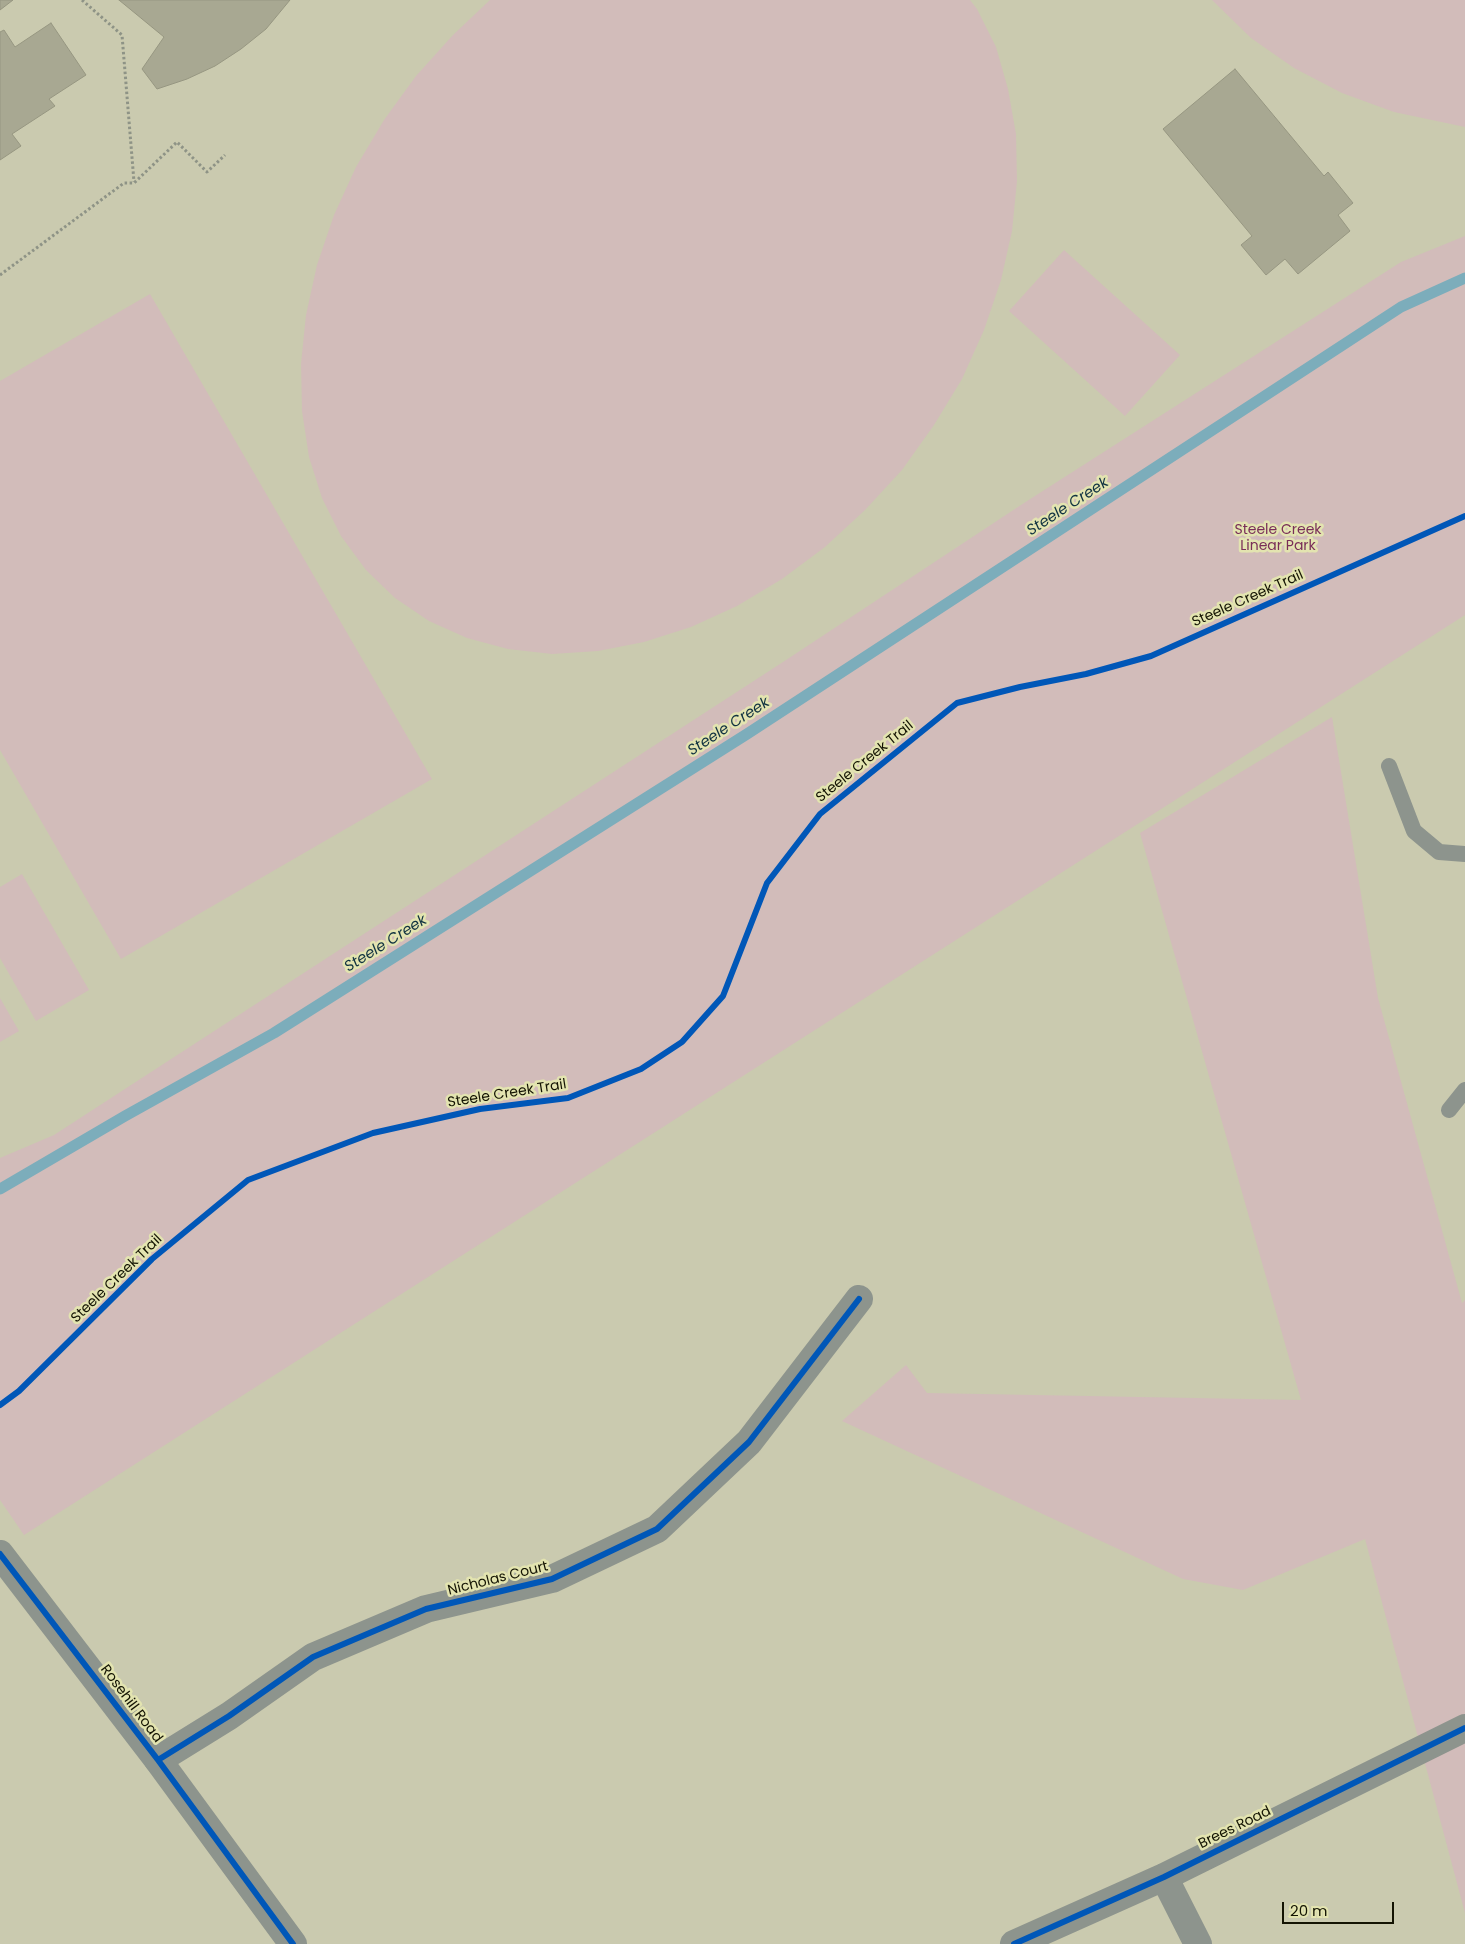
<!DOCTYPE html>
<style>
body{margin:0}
#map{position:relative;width:1465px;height:1944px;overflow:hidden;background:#cacaaf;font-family:Poppins,sans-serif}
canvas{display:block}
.scale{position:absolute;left:1282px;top:1902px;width:112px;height:22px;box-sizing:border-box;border:2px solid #131302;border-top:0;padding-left:6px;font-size:15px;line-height:18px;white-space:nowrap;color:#131302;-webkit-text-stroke:4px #e3e4b0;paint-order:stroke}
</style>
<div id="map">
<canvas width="1465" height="1944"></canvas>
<div class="scale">20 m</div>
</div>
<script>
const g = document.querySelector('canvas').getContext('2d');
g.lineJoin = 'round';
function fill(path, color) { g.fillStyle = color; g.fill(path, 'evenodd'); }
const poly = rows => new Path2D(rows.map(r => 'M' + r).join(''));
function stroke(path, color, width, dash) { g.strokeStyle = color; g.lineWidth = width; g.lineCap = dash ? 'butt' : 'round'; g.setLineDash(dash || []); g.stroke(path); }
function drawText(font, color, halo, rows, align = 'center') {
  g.font = font + ' Poppins,sans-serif'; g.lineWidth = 5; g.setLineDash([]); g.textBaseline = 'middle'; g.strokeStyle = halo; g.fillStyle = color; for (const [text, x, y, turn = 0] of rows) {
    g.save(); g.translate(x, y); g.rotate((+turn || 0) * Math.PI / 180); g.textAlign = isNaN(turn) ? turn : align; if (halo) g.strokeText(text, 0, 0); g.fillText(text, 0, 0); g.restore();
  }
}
const green = poly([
 [490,0,970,0,977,9,996,47,1008,89,1016,134,1017,181,1012,231,1001,280,984,330,962,379,934,425,902,470,865,510,825,547,782,579,737,606,691,627,644,642,598,651,552,654,508,649,467,638,429,621,395,598,366,570,341,536,322,498,309,457,302,411,301,364,306,315,317,265,334,215,356,167,384,120,416,76,453,35],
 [1212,0,1465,0,1465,127,1394,112,1342,93,1294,68,1251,38],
 [1465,236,1465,615,24,1535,0,1500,0,1158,54,1135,783,662,1024,503,1401,262],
 [1064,250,1180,355,1125,416,1009,311],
 [150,294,432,779,121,959,0,750,0,381],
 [1332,717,1378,998,1462,1303,1465,1300,1465,1913,1365,1539,1243,1590,1183,1579,842,1421,906,1365,927,1393,1301,1400,1140,833],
 [22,874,89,990,36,1021,0,958,0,887],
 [0,998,19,1031,0,1042]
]);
const stream = poly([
 [0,1189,125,1116,274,1033,747,734,1401,307,1465,278]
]);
const building = poly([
 [0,0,13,0,0,10,0,0],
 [119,0,290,0,266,29,241,49,215,66,187,79,157,89,142,69,164,37,119,0],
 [51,23,86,75,49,99,55,106,12,134,21,146,0,160,0,32,4,30,15,47,51,23],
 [1235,69,1324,176,1328,172,1353,203,1338,215,1350,231,1298,274,1285,259,1266,275,1241,245,1252,236,1163,129,1235,69]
]);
const path = poly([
 [82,0,122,35,134,182],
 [0,275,124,183,134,183,177,142,207,172,225,155]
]);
const service = poly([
 [1389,766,1414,831,1439,852,1465,854],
 [1449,1110,1465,1090]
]);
const minor = poly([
 [158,1760,229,1716,313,1657,426,1609,552,1579,657,1529,749,1442,859,1299],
 [1164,1877,1198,1944],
 [1014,1944,1164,1877,1465,1728]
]);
const tertiary = poly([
 [0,1554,158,1760,293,1944]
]);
const cycleway = poly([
 [0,1405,19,1391,152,1259,248,1180,373,1133,480,1109,568,1098,641,1069,682,1042,723,996,767,883,820,814,957,703,1020,687,1086,674,1151,656,1465,516],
 [0,1554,158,1760,293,1944],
 [158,1760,229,1716,313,1657,426,1609,552,1579,657,1529,749,1442,859,1299],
 [1014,1944,1164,1877,1465,1728]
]);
const parkNames = [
 ["Steele Creek",1278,530],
 ["Linear Park",1278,546]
];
const streetNames = [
 ["Steele Creek Trail",1248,599,-24],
 ["Steele Creek Trail",865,762,-39],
 ["Steele Creek Trail",507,1094,-9],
 ["Steele Creek Trail",117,1279,-44],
 ["Nicholas Court",498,1579,-14],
 ["Rosehill Road",131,1704,53],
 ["Brees Road",1235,1828,-26]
];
const waterNames = [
 ["Steele Creek",1068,507,-33],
 ["Steele Creek",729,727,-33],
 ["Steele Creek",386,944,-32]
];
fill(green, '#d2bcba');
stroke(stream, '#7cadbb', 11);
fill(building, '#a8a892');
stroke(building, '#969681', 1);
stroke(path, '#8e9386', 3, [2.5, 2.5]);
stroke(service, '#8d948d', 16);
stroke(minor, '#8d948d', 28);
stroke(tertiary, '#8d948d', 28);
stroke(cycleway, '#0057b8', 6);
drawText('14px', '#792e58', '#e3e4b0', parkNames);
drawText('14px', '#131302', '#e3e4b0', streetNames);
drawText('italic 15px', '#103240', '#e3e4b0', waterNames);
</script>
